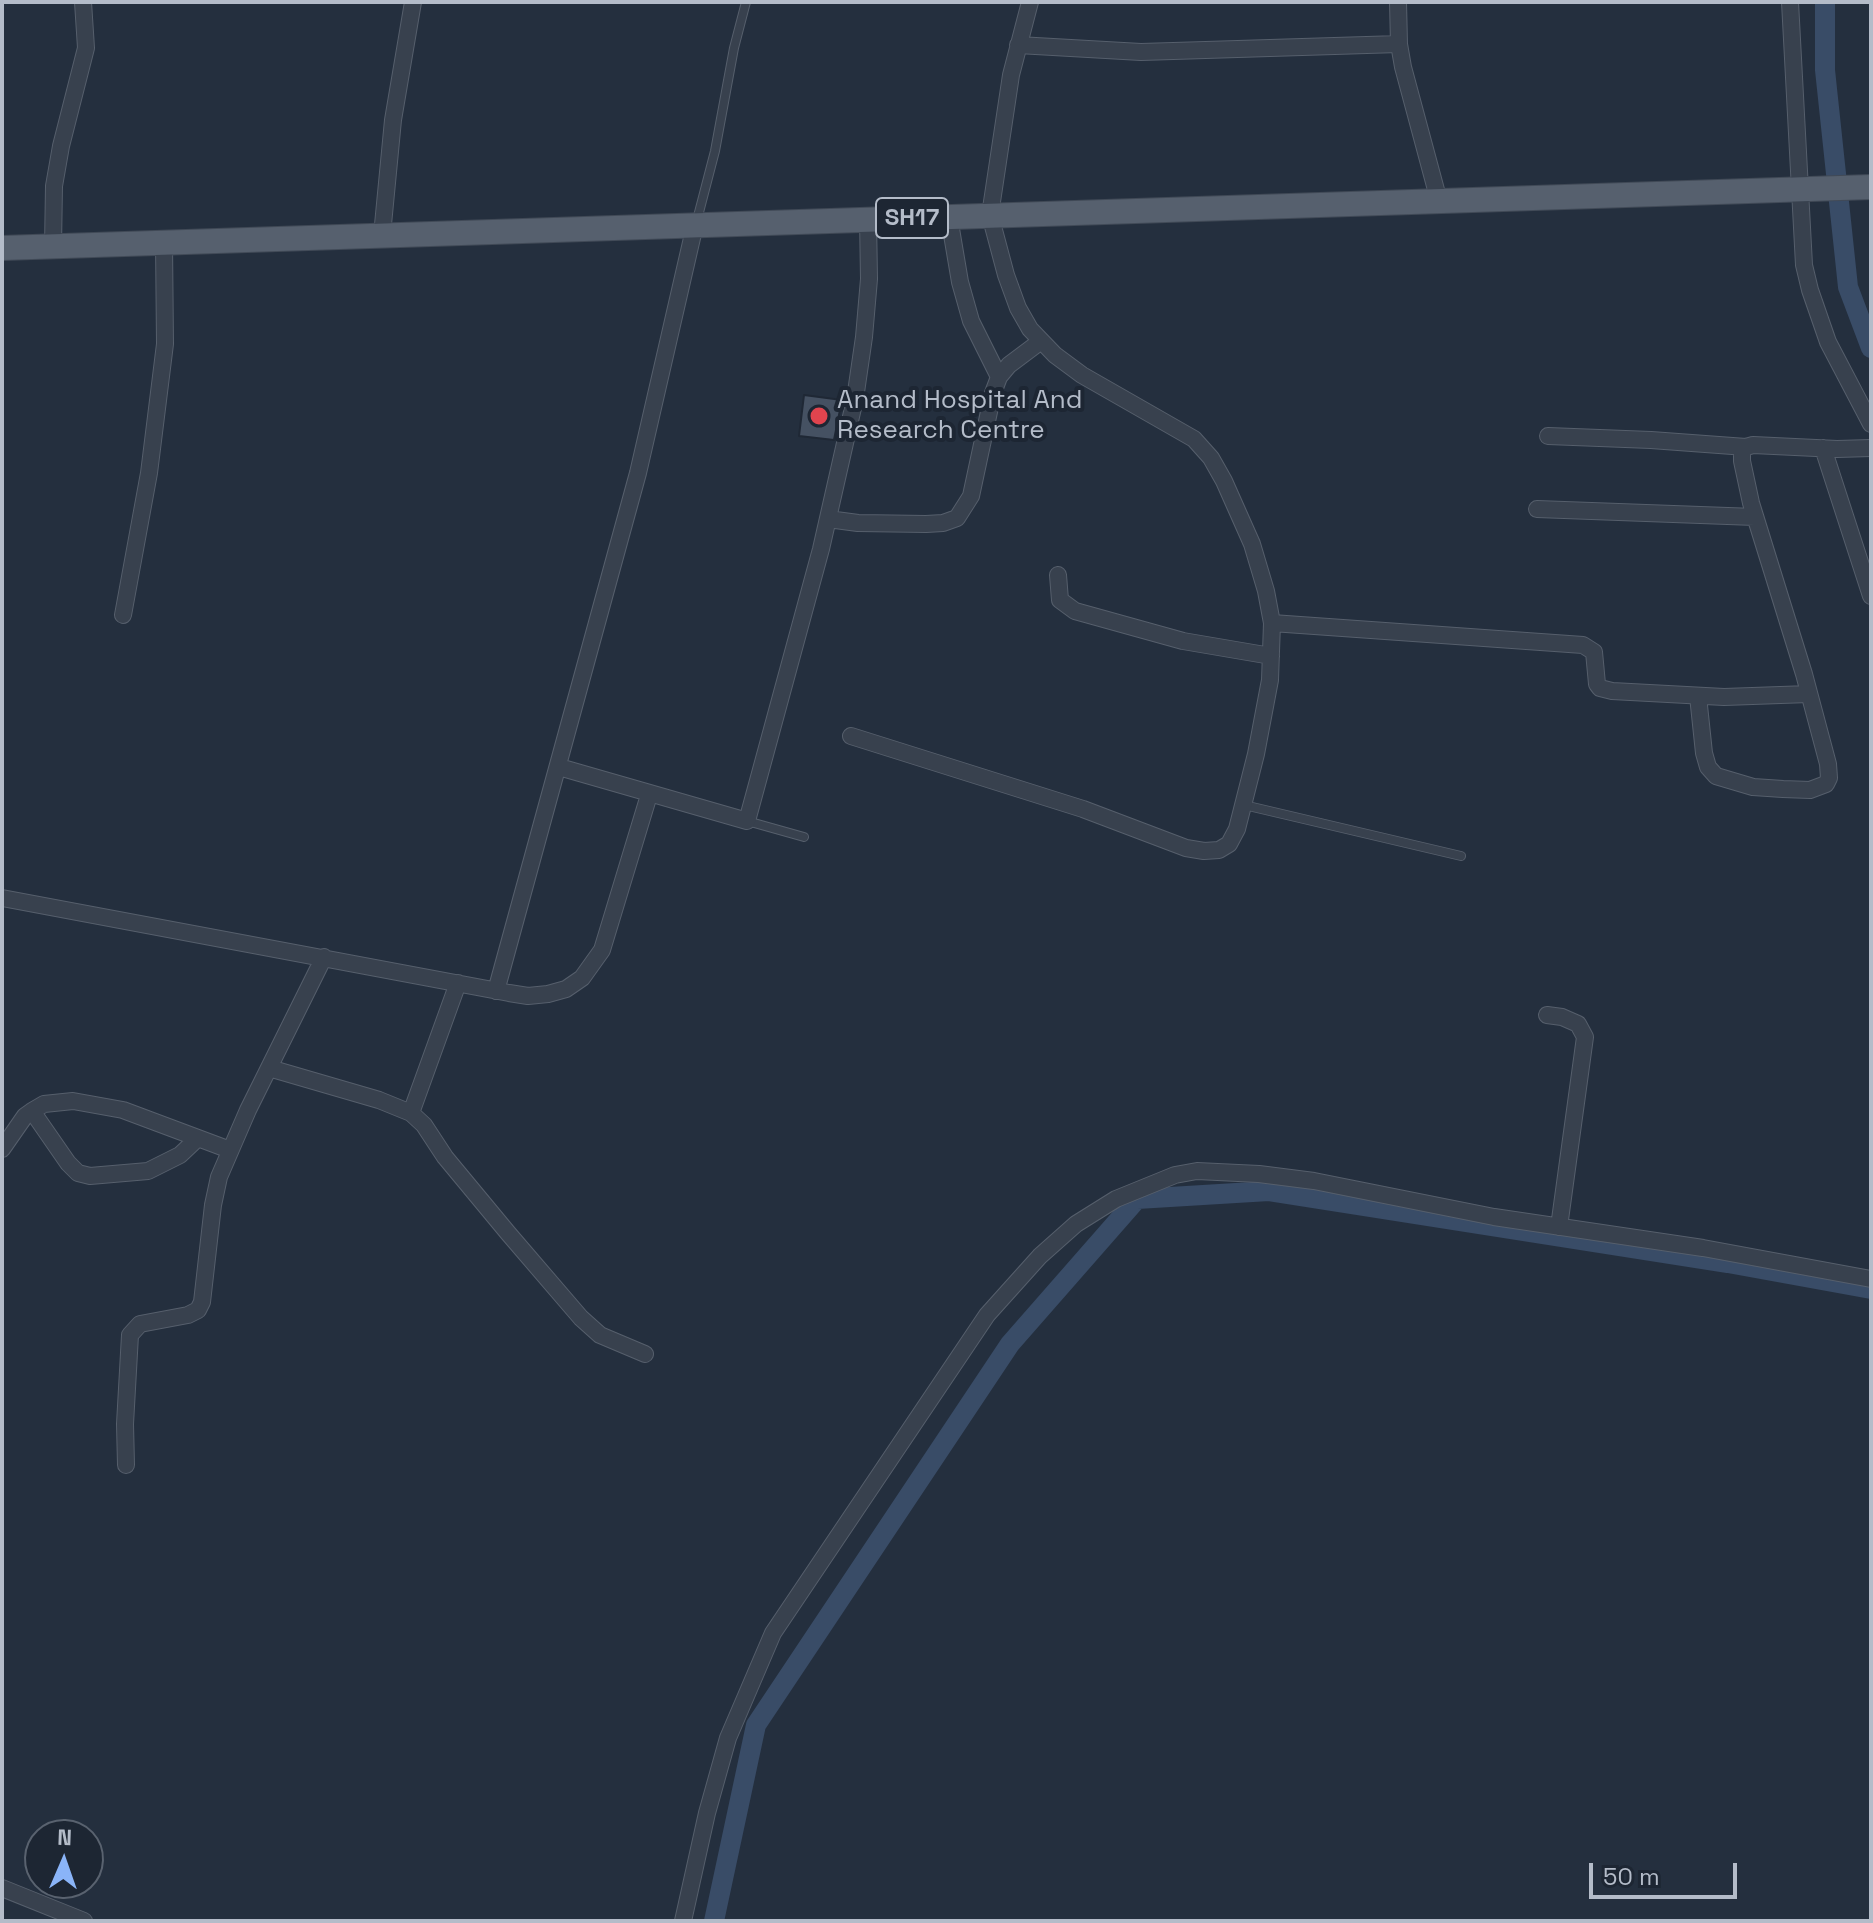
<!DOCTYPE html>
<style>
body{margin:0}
#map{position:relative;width:1873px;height:1923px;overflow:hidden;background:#242f3e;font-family:"Space Grotesk",sans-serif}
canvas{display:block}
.frame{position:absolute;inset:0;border:4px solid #b4bcc9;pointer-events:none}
.north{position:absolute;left:24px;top:1819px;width:80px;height:80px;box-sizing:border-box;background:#1d2633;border:2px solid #59626f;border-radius:50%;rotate:2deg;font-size:22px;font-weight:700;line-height:32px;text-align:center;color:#b4bcc9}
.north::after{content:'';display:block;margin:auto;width:28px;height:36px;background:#8ab4f8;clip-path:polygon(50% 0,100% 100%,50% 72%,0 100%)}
.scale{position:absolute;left:1589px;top:1863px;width:148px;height:36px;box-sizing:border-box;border:4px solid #b4bcc9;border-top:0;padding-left:10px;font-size:24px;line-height:28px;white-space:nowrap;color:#b4bcc9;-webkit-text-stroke:6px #1d2633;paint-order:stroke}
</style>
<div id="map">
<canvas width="1873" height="1923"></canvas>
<div class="frame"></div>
<div class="north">N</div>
<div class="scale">50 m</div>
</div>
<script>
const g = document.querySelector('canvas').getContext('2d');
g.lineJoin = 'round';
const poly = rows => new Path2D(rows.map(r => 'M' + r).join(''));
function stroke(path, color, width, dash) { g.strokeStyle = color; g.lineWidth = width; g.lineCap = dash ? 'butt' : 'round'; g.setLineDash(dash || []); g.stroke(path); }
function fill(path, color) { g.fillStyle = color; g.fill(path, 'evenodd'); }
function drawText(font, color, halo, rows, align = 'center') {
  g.font = font + ' "Space Grotesk",sans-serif'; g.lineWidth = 8; g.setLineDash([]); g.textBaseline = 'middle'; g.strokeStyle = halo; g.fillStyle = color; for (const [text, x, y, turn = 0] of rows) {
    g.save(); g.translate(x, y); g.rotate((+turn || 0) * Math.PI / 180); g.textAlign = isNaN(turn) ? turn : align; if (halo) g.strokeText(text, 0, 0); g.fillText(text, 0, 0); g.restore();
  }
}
const canal = poly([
 [1825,2,1825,70,1848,287,1871,348],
 [714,1921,756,1725,1010,1344,1137,1199,1269,1191,1728,1263,1871,1289]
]);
const building = poly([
 [804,395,842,400,834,440,799,436,804,395]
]);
const service = poly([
 [697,220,715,151,734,48,746,2],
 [1244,805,1461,856],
 [747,821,804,837]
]);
const minor = poly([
 [1398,2,1399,44,1403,67,1439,201],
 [1790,2,1804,265,1810,290,1828,342,1871,424],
 [1018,45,1141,52,1399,44],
 [949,217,960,282,971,321,999,377],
 [382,235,393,120,413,2],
 [53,246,54,186,61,146,86,48,83,2],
 [1548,436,1651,440,1746,447],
 [1823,448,1871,596],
 [1537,509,1755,517],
 [828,519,858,523,926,524,943,523,957,518,971,496,993,393,999,377,1009,365,1041,341],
 [1058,575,1060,600,1075,611,1183,641,1271,656],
 [123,615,149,473,165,344,164,243],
 [1272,623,1583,645,1594,652,1597,684,1600,688,1612,691,1724,697,1809,694],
 [1698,696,1704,753,1708,767,1716,776,1753,787,1783,789,1810,790,1826,784,1829,778,1828,764,1804,674,1751,503,1742,461,1742,452,1746,447,1753,445,1837,449,1871,448],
 [851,736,1083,809,1186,848,1204,851,1219,850,1229,844,1237,829,1256,754,1270,680,1272,623,1266,591,1252,544,1224,481,1211,458,1194,439,1082,375,1055,355,1030,329,1018,308,1006,275,990,215,1011,75,1030,2],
 [559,767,747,821,821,549,855,399,864,337,869,279,868,219],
 [2,898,509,993,528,996,548,994,566,989,582,978,602,950,649,795],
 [496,991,638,473,695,225],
 [1547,1015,1562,1017,1578,1024,1585,1037,1559,1227],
 [269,1068,379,1100,411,1113,424,1125,445,1157,508,1233,581,1318,600,1335,645,1354],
 [32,1111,68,1163,78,1173,90,1176,148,1171,180,1155,198,1138],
 [411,1113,458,983],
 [2,1149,25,1116,32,1111,44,1104,73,1101,123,1110,230,1150],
 [126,1465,125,1424,130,1335,140,1324,188,1315,198,1310,202,1302,213,1205,219,1177,248,1110,324,957],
 [2,1888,84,1921],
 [683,1921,707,1813,728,1738,773,1633,987,1315,1040,1256,1076,1224,1116,1199,1175,1175,1197,1171,1259,1174,1314,1181,1494,1217,1703,1248,1871,1279]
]);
const primary = poly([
 [2,248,1871,187]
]);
const markers = [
 [819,416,10,"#e0444e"]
];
const shields = [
 [912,218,72]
];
const shieldNames = [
 ["SH17",912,218]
];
const poiNames = [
 ["Anand Hospital And",837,401],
 ["Research Centre",837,431]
];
stroke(canal, '#394c67', 20);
fill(building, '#455162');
stroke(building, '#1f2835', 2);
stroke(service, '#565f6c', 10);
stroke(minor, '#565f6c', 18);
stroke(primary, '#414a57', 26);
stroke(service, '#38414e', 8);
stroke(minor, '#38414e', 16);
stroke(primary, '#56606e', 24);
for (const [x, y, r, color] of markers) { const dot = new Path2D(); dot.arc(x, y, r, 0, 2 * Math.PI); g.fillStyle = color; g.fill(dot); stroke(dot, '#1d2633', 3); }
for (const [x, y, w] of shields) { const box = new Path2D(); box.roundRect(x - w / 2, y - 20, w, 40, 6); g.fillStyle = '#1d2633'; g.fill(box); stroke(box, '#b4bcc9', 2); }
drawText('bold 24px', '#b4bcc9', null, shieldNames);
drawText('26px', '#b4bcc9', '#1d2633', poiNames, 'left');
</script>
